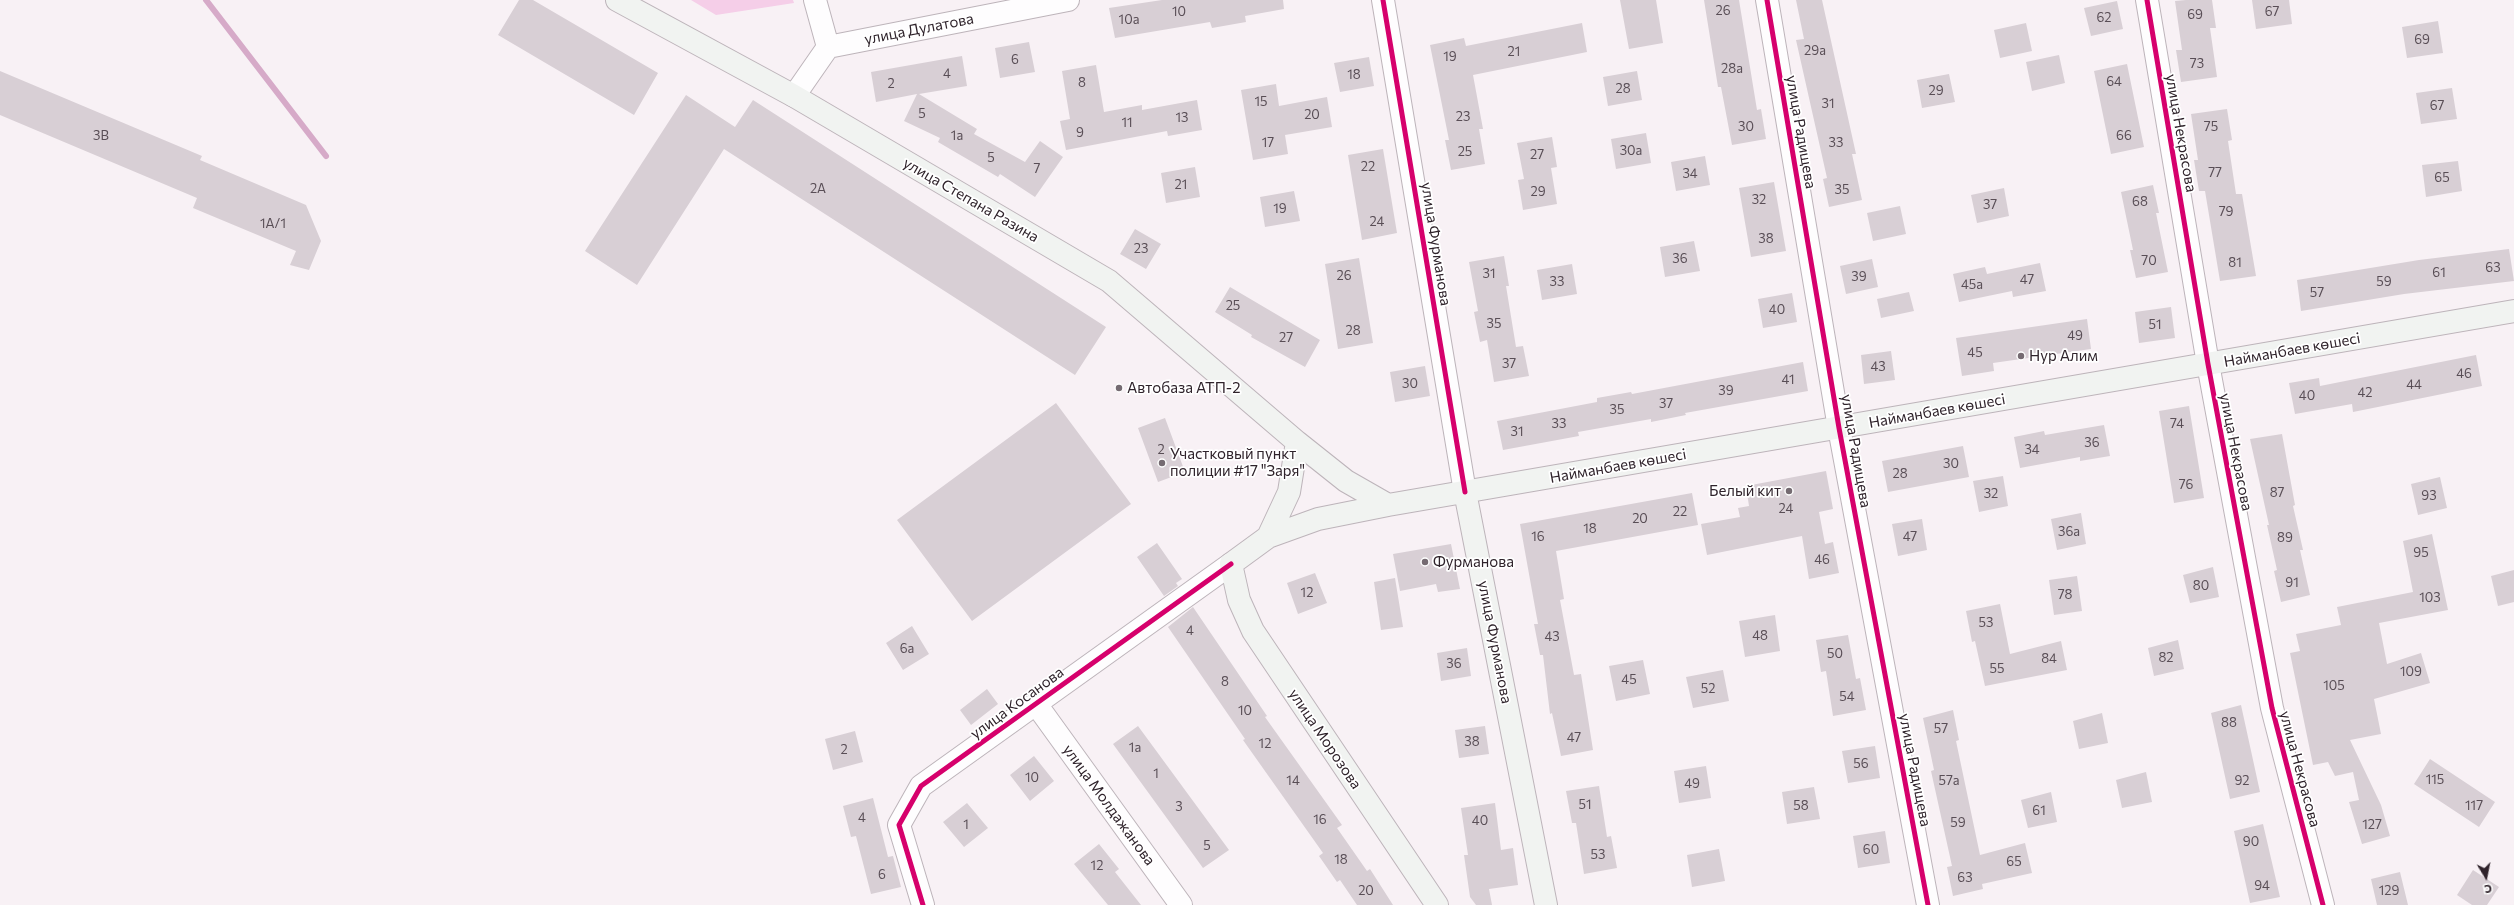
<!DOCTYPE html>
<meta charset="utf-8">
<style>
body{margin:0}
#map{position:relative;width:2514px;height:905px;overflow:hidden;background:#f8f1f5;font-family:Commissioner,sans-serif}
canvas{display:block}
.north{position:absolute;left:2466px;top:857px;width:40px;height:40px;-webkit-text-stroke:3px #fff;paint-order:stroke;rotate:170deg;font-size:11px;font-weight:700;line-height:16px;text-align:center;color:#2f232b}
.north::after{content:'';display:block;margin:auto;width:14px;height:18px;background:#2f232b;clip-path:polygon(50% 0,100% 100%,50% 72%,0 100%)}
</style>
<div id="map">
<canvas width="2514" height="905"></canvas>
<div class="north">С</div>
</div>
<script>
const g = document.querySelector('canvas').getContext('2d');
g.lineJoin = 'round';
function fill(path, color) { g.fillStyle = color; g.fill(path, 'evenodd'); }
const poly = rows => new Path2D(rows.map(r => 'M' + r).join(''));
function stroke(path, color, width, dash) { g.strokeStyle = color; g.lineWidth = width; g.lineCap = dash ? 'butt' : 'round'; g.setLineDash(dash || []); g.stroke(path); }
function drawText(font, color, halo, rows, align = 'center') {
  g.font = font + ' Commissioner,sans-serif'; g.lineWidth = 3.5; g.setLineDash([]); g.textBaseline = 'middle'; g.strokeStyle = halo; g.fillStyle = color; for (const [text, x, y, turn = 0] of rows) {
    g.save(); g.translate(x, y); g.rotate((+turn || 0) * Math.PI / 180); g.textAlign = isNaN(turn) ? turn : align; if (halo) g.strokeText(text, 0, 0); g.fillText(text, 0, 0); g.restore();
  }
}
const green = poly([
 [691,0,793,0,794,3,716,15]
]);
const stream = poly([
 [206,0,326,156]
]);
const building = poly([
 [519,0,533,0,658,73,634,115,498,35],
 [1162,0,1283,0,1284,9,1245,16,1246,22,1212,28,1210,22,1115,38,1109,8],
 [1620,0,1656,0,1663,43,1629,49],
 [1704,0,1739,0,1757,110,1761,109,1766,139,1732,145,1721,87,1718,87],
 [1796,0,1822,0,1856,154,1852,154,1862,200,1829,207,1823,179,1827,178,1796,40,1804,39],
 [2186,0,2212,0,2216,28,2210,28,2217,77,2181,82,2176,50,2182,50,2175,1],
 [2252,0,2289,0,2292,24,2256,29],
 [2117,1,2123,29,2091,36,2084,8],
 [2438,21,2443,53,2407,58,2402,27],
 [1582,23,1587,52,1473,75,1483,129,1479,129,1485,164,1451,170,1445,140,1449,140,1430,45,1464,38,1466,46],
 [2026,23,2032,51,2000,58,1994,30],
 [1029,42,1035,72,1000,78,995,48],
 [2059,55,2065,83,2032,91,2026,62],
 [962,56,967,86,919,94,977,129,974,134,1025,162,1040,141,1063,157,1035,197,1000,174,998,177,938,142,940,138,904,121,917,94,876,102,871,72],
 [1369,57,1374,86,1340,92,1334,63],
 [2127,64,2144,147,2111,154,2094,71],
 [1096,65,1104,112,1142,105,1142,110,1197,100,1202,130,1168,136,1167,131,1066,150,1060,121,1070,119,1062,71],
 [0,71,202,156,200,160,306,205,321,241,309,270,290,265,296,251,193,208,197,198,0,115],
 [1637,71,1642,100,1608,106,1603,77],
 [1949,74,1955,102,1922,108,1917,80],
 [1276,84,1279,106,1327,97,1332,127,1285,135,1288,154,1253,160,1241,90],
 [2452,88,2457,119,2421,124,2416,93],
 [686,95,735,127,753,100,1106,327,1075,375,724,149,637,285,585,251],
 [2227,109,2232,140,2228,141,2236,194,2242,194,2256,276,2220,281,2205,191,2199,191,2194,160,2198,160,2191,114],
 [1646,133,1651,163,1616,169,1611,139],
 [1552,137,1557,167,1551,168,1557,204,1523,210,1518,180,1524,179,1517,143],
 [1383,149,1397,233,1362,240,1348,155],
 [1705,156,1710,185,1676,191,1671,162],
 [2458,161,2462,191,2426,197,2422,165],
 [1195,167,1200,197,1166,203,1161,173],
 [1774,182,1786,251,1751,257,1739,188],
 [2153,185,2159,213,2156,213,2168,272,2136,278,2130,250,2133,250,2121,192],
 [2004,188,2009,216,1977,223,1971,195],
 [1294,191,1300,221,1265,227,1260,197],
 [1900,206,1906,234,1873,241,1867,213],
 [1135,229,1161,244,1146,269,1120,254],
 [1694,241,1700,271,1665,277,1660,247],
 [2509,249,2514,281,2404,294,2301,311,2297,280,2419,260],
 [1504,256,1509,286,1506,286,1516,347,1523,346,1529,376,1494,382,1487,340,1480,342,1474,312,1478,311,1469,262],
 [1359,258,1373,343,1338,349,1325,264],
 [1872,259,1878,287,1846,294,1840,266],
 [2040,263,2046,291,2013,297,2012,291,1959,302,1953,274,1985,267,1987,274],
 [1572,264,1577,294,1542,300,1537,270],
 [1230,287,1320,340,1305,367,1251,337,1252,335,1215,312],
 [1909,292,1914,311,1881,318,1877,299],
 [1792,293,1797,322,1763,328,1758,299],
 [2171,307,2175,338,2139,343,2135,312],
 [2087,319,2091,349,1993,363,1994,371,1962,376,1956,338],
 [1891,351,1895,380,1864,384,1861,355],
 [2476,355,2482,386,2353,412,2352,404,2295,414,2289,383,2319,378,2320,386],
 [1803,362,1808,391,1685,413,1686,415,1651,422,1651,419,1578,432,1579,436,1503,450,1497,421,1597,402,1597,398,1631,392,1632,394],
 [1425,366,1430,396,1395,402,1390,372],
 [1056,403,1131,504,972,621,897,520],
 [2189,406,2204,498,2174,503,2159,411],
 [1165,418,1185,472,1158,482,1138,428],
 [2104,425,2110,456,2080,461,2080,457,2020,468,2014,437,2044,431,2045,435],
 [2282,434,2295,505,2293,506,2303,550,2300,550,2310,595,2281,602,2274,571,2277,570,2267,525,2269,525,2250,439],
 [1963,446,1969,477,1888,492,1882,461],
 [1826,471,1833,509,1819,512,1825,544,1833,542,1839,573,1809,579,1802,536,1707,555,1701,524,1740,517,1738,508,1749,506,1746,486],
 [2003,476,2008,506,1979,512,1973,481],
 [2440,477,2447,508,2418,515,2411,484],
 [1692,493,1698,525,1556,551,1564,599,1560,600,1574,675,1581,674,1593,750,1561,756,1552,713,1550,714,1543,655,1540,655,1534,624,1538,624,1520,524],
 [2081,513,2086,544,2057,550,2051,519],
 [1922,519,1927,550,1898,556,1892,524],
 [2432,534,2448,610,2379,623,2387,664,2421,653,2430,683,2374,699,2381,734,2350,740,2381,805,2390,836,2362,844,2349,802,2359,800,2353,772,2335,776,2328,762,2313,765,2290,653,2300,651,2296,634,2341,625,2337,607,2413,592,2403,541],
 [1157,543,1182,579,1176,583,1178,586,1164,596,1137,557],
 [1451,544,1460,589,1438,592,1436,584,1400,591,1393,554],
 [2213,567,2219,597,2190,603,2183,575],
 [2514,570,2514,602,2498,606,2491,576],
 [1315,573,1327,603,1298,614,1287,583],
 [2077,576,2082,611,2054,615,2049,580],
 [1395,578,1403,627,1381,630,1374,582],
 [2000,604,2010,654,2061,641,2067,670,1985,686,1975,641,1972,642,1966,611],
 [1193,607,1267,716,1265,717,1342,825,1337,828,1367,871,1370,869,1393,905,1357,905,1340,880,1337,882,1319,856,1323,853,1243,740,1245,739,1168,627],
 [1775,615,1780,651,1745,657,1739,621],
 [912,626,929,654,903,670,886,643],
 [1848,635,1856,679,1860,678,1866,710,1833,716,1826,671,1821,672,1816,640],
 [2178,640,2184,669,2154,676,2148,648],
 [1467,648,1471,676,1441,681,1437,653],
 [1643,660,1650,694,1616,701,1609,666],
 [1723,670,1729,701,1693,708,1686,677],
 [987,689,998,704,971,725,960,710],
 [2241,705,2260,792,2230,799,2211,713],
 [1953,710,1959,740,1956,741,1980,855,2025,843,2032,873,1982,884,1983,889,1953,896,1947,867,1952,866,1931,771,1934,770,1923,718],
 [2102,713,2108,743,2079,749,2073,721],
 [1138,726,1229,850,1203,868,1113,744],
 [1485,726,1489,754,1459,758,1455,730],
 [855,731,863,762,833,770,825,739],
 [1875,746,1880,778,1848,783,1842,751],
 [1034,756,1054,781,1030,801,1010,775],
 [2430,759,2495,802,2479,827,2414,784],
 [1706,766,1711,798,1679,803,1674,771],
 [2146,772,2152,802,2122,808,2116,780],
 [1599,786,1607,837,1611,836,1617,868,1584,874,1576,823,1572,823,1566,791],
 [1814,787,1820,819,1787,824,1782,792],
 [2051,792,2057,822,2028,828,2021,800],
 [873,798,888,857,893,856,901,887,871,894,856,836,851,837,843,806],
 [967,803,988,828,964,847,943,822],
 [1495,803,1501,850,1513,848,1518,885,1489,889,1492,905,1476,905,1470,897,1464,855,1468,855,1461,808],
 [2263,824,2280,897,2250,903,2234,831],
 [1885,831,1890,863,1858,868,1853,836],
 [1099,844,1119,869,1115,872,1141,905,1108,905,1074,864],
 [1719,849,1725,881,1692,887,1687,855],
 [2473,870,2499,887,2487,905,2472,905,2457,895],
 [2400,872,2408,905,2377,905,2371,879]
]);
const minor = poly([
 [815,0,828,47],
 [1383,0,1465,492],
 [1767,0,1839,428,1928,905],
 [2147,0,2208,364,2272,708,2323,905],
 [794,96,828,47,1068,0],
 [1036,704,1181,905],
 [923,905,899,825,921,786,1231,564]
]);
const secondary = poly([
 [617,0,794,96,1109,281,1297,442,1346,481,1388,505],
 [1465,492,1546,905],
 [1268,537,1289,492,1297,442],
 [1437,905,1253,631,1239,600,1231,564,1268,537,1318,519,1388,505,2514,311]
]);
const cycleway = poly([
 [1383,0,1465,492],
 [1767,0,1839,428,1928,905],
 [2147,0,2208,364,2272,708,2323,905],
 [923,905,899,825,921,786,1231,564]
]);
const markers = [
 [2021,356,4,"#756b72"],
 [1119,388,4,"#756b72"],
 [1162,463,4,"#756b72"],
 [1789,491,4,"#756b72"],
 [1425,562,4,"#756b72"]
];
const numberNames = [
 ["26",1723,11],
 ["10",1179,12],
 ["67",2272,12],
 ["69",2195,15],
 ["62",2104,18],
 ["10а",1129,20],
 ["69",2422,40],
 ["29а",1815,51],
 ["21",1514,52],
 ["19",1450,57],
 ["6",1015,60],
 ["73",2197,64],
 ["28а",1732,69],
 ["4",947,74],
 ["18",1354,75],
 ["64",2114,82],
 ["8",1082,83],
 ["2",891,84],
 ["28",1623,89],
 ["29",1936,91],
 ["15",1261,102],
 ["31",1828,104],
 ["67",2437,106],
 ["5",922,114],
 ["20",1312,115],
 ["23",1463,117],
 ["13",1182,118],
 ["11",1127,123],
 ["30",1746,127],
 ["75",2211,127],
 ["9",1080,133],
 ["3В",101,136],
 ["1а",957,136],
 ["66",2124,136],
 ["17",1268,143],
 ["33",1836,143],
 ["30а",1631,151],
 ["25",1465,152],
 ["27",1537,155],
 ["5",991,158],
 ["22",1368,167],
 ["7",1037,169],
 ["77",2215,173],
 ["34",1690,174],
 ["65",2442,178],
 ["21",1181,185],
 ["2А",818,189],
 ["35",1842,190],
 ["29",1538,192],
 ["32",1759,200],
 ["68",2140,202],
 ["37",1990,205],
 ["19",1280,209],
 ["79",2226,212],
 ["24",1377,222],
 ["1А/1",273,224],
 ["38",1766,239],
 ["23",1141,249],
 ["36",1680,259],
 ["70",2149,261],
 ["81",2235,263],
 ["63",2493,268],
 ["61",2439,273],
 ["31",1489,274],
 ["26",1344,276],
 ["39",1859,277],
 ["47",2027,280],
 ["33",1557,282],
 ["59",2384,282],
 ["45а",1972,285],
 ["57",2317,293],
 ["25",1233,306],
 ["40",1777,310],
 ["35",1494,324],
 ["51",2155,325],
 ["28",1353,331],
 ["49",2075,336],
 ["27",1286,338],
 ["45",1975,353],
 ["37",1509,364],
 ["43",1878,367],
 ["46",2464,374],
 ["41",1788,380],
 ["30",1410,384],
 ["44",2414,385],
 ["39",1726,391],
 ["42",2365,393],
 ["40",2307,396],
 ["37",1666,404],
 ["35",1617,410],
 ["33",1559,424],
 ["74",2177,424],
 ["31",1517,432],
 ["36",2092,443],
 ["2",1161,450],
 ["34",2032,450],
 ["30",1951,464],
 ["28",1900,474],
 ["76",2186,485],
 ["87",2277,493],
 ["32",1991,494],
 ["93",2429,496],
 ["24",1786,509],
 ["22",1680,512],
 ["20",1640,519],
 ["18",1590,529],
 ["36а",2069,532],
 ["16",1538,537],
 ["47",1910,537],
 ["89",2285,538],
 ["95",2421,553],
 ["46",1822,560],
 ["91",2292,583],
 ["80",2201,586],
 ["12",1307,593],
 ["78",2065,595],
 ["103",2430,598],
 ["53",1986,623],
 ["4",1190,631],
 ["48",1760,636],
 ["43",1552,637],
 ["6а",907,649],
 ["50",1835,654],
 ["82",2166,658],
 ["84",2049,659],
 ["36",1454,664],
 ["55",1997,669],
 ["109",2411,672],
 ["45",1629,680],
 ["8",1225,682],
 ["105",2334,686],
 ["52",1708,689],
 ["54",1847,697],
 ["10",1245,711],
 ["88",2229,723],
 ["57",1941,729],
 ["47",1574,738],
 ["38",1472,742],
 ["12",1265,744],
 ["1а",1135,748],
 ["2",844,750],
 ["56",1861,764],
 ["1",1156,774],
 ["10",1032,778],
 ["115",2435,780],
 ["14",1293,781],
 ["57а",1949,781],
 ["92",2242,781],
 ["49",1692,784],
 ["51",1585,805],
 ["58",1801,806],
 ["117",2474,806],
 ["3",1179,807],
 ["61",2039,811],
 ["4",862,818],
 ["16",1320,820],
 ["40",1480,821],
 ["59",1958,823],
 ["1",966,825],
 ["127",2372,825],
 ["90",2251,842],
 ["5",1207,846],
 ["60",1871,850],
 ["53",1598,855],
 ["18",1341,860],
 ["65",2014,862],
 ["12",1097,866],
 ["6",882,875],
 ["63",1965,878],
 ["94",2262,886],
 ["20",1366,891],
 ["129",2389,891]
];
const streetNames = [
 ["улица Дулатова",919,29,-11],
 ["улица Радищева",1801,132,80],
 ["улица Некрасова",2181,133,80],
 ["улица Степана Разина",971,200,30],
 ["улица Фурманова",1436,244,81],
 ["Найманбаев көшесі",2292,350,-10],
 ["Найманбаев көшесі",1937,411,-10],
 ["улица Радищева",1856,451,80],
 ["улица Некрасова",2236,452,79],
 ["Найманбаев көшесі",1618,466,-10],
 ["улица Фурманова",1495,642,79],
 ["улица Косанова",1017,703,-36],
 ["улица Морозова",1325,739,56],
 ["улица Некрасова",2300,769,75],
 ["улица Радищева",1915,770,79],
 ["улица Молдажанова",1109,805,54]
];
const poiNames = [
 ["Нур Алим",2029,356],
 ["Автобаза АТП-2",1127,388],
 ["Участковый пункт",1170,454],
 ["полиции #17 \"Заря\"",1170,471],
 ["Белый кит",1781,491,"right"],
 ["Фурманова",1433,562]
];
fill(green, '#f5cee8');
stroke(stream, '#d6aac8', 6);
fill(building, '#d8cfd5');
stroke(minor, '#bdb4ba', 24);
stroke(secondary, '#bdb4ba', 24);
stroke(minor, '#fefdfe', 22);
stroke(secondary, '#f1f3f1', 22);
stroke(cycleway, '#d6006c', 5);
for (const [x, y, r, color] of markers) { const dot = new Path2D(); dot.arc(x, y, r, 0, 2 * Math.PI); g.fillStyle = color; g.fill(dot); stroke(dot, '#fff', 1.5); }
drawText('13px', '#594e56', null, numberNames);
drawText('15px', '#2f232b', '#fff', streetNames);
drawText('15px', '#2f232b', '#fff', poiNames, 'left');
</script>
